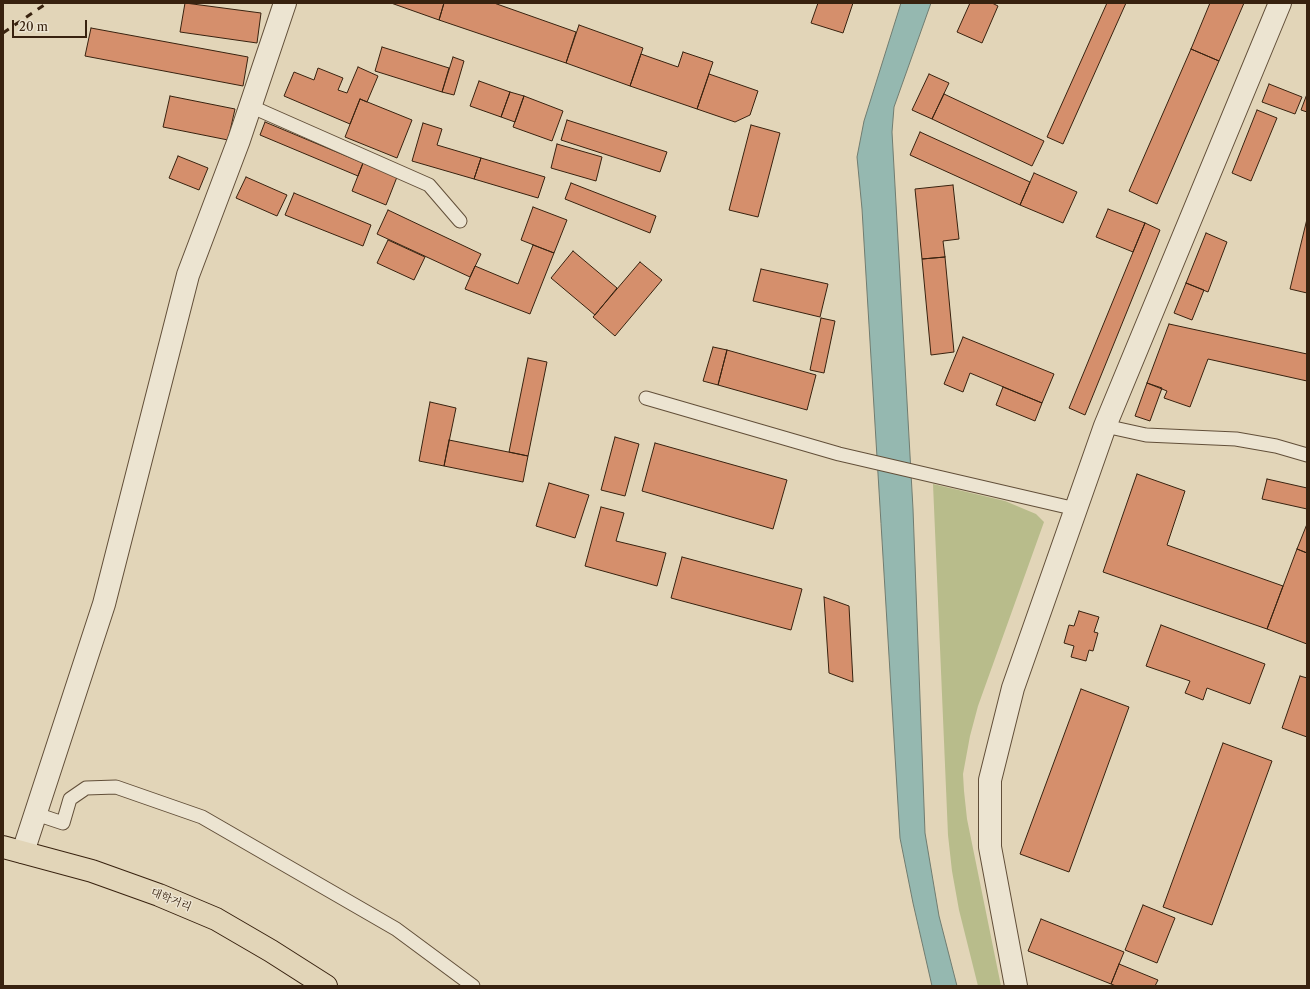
<!DOCTYPE html>
<meta charset="utf-8">
<style>
body{margin:0}
#map{position:relative;width:1310px;height:989px;overflow:hidden;background:#e2d5b8;font-family:"Libre Caslon Text",serif}
canvas{display:block}
.frame{position:absolute;inset:0;border:4px solid #38220f;pointer-events:none}
.scale{position:absolute;left:12px;top:20px;width:75px;height:18px;box-sizing:border-box;border:2px solid #38220f;border-top:0;padding-left:5px;font-size:12px;line-height:14px;white-space:nowrap;color:#38220f;-webkit-text-stroke:3px #ece4d1;paint-order:stroke}
</style>
<div id="map">
<canvas width="1310" height="989"></canvas>
<div class="frame"></div>
<div class="scale">20 m</div>
</div>
<script>
const g = document.querySelector('canvas').getContext('2d');
g.lineJoin = 'round';
function fill(path, color) { g.fillStyle = color; g.fill(path, 'evenodd'); }
const poly = rows => new Path2D(rows.map(r => 'M' + r).join(''));
function stroke(path, color, width, dash) { g.strokeStyle = color; g.lineWidth = width; g.lineCap = dash ? 'butt' : 'round'; g.setLineDash(dash || []); g.stroke(path); }
function drawText(font, color, halo, rows, align = 'center') {
  g.font = font + ' "Libre Caslon Text","Noto Serif KR",serif'; g.lineWidth = 3; g.setLineDash([]); g.textBaseline = 'middle'; g.strokeStyle = halo; g.fillStyle = color; for (const [text, x, y, turn = 0] of rows) {
    g.save(); g.translate(x, y); g.rotate((+turn || 0) * Math.PI / 180); g.textAlign = isNaN(turn) ? turn : align; if (halo) g.strokeText(text, 0, 0); g.fillText(text, 0, 0); g.restore();
  }
}
const green = poly([
 [933,484,1005,501,1036,514,1044,522,978,706,970,736,963,774,964,791,967,819,1001,986,978,986,959,910,952,871,948,835]
]);
const water = poly([
 [901,3,931,3,894,107,892,132,913,509,925,833,939,916,957,986,932,986,913,903,900,838,862,209,857,157,864,121,901,3]
]);
const building = poly([
 [185,3,261,13,257,43,180,32,185,3],
 [391,3,444,3,439,20,391,3],
 [444,3,494,3,576,32,566,63,439,20,444,3],
 [818,3,853,3,843,33,811,23,818,3],
 [970,3,992,3,998,6,982,43,957,32,970,3],
 [1107,3,1126,3,1063,144,1047,137,1107,3],
 [1210,3,1244,3,1219,61,1191,49,1210,3],
 [579,25,643,48,630,86,566,63,579,25],
 [91,28,248,57,243,86,85,56,91,28],
 [382,47,449,68,442,92,375,71,382,47],
 [1191,49,1219,61,1157,204,1129,191,1191,49],
 [683,52,713,62,697,109,630,86,641,54,678,67,683,52],
 [453,57,464,61,454,95,442,92,453,57],
 [358,67,378,76,367,102,360,99,350,124,284,96,294,72,314,80,318,68,343,78,338,90,347,93,358,67],
 [709,74,758,91,750,115,735,122,697,109,709,74],
 [929,74,949,83,932,119,912,110,929,74],
 [479,81,510,92,501,117,470,106,479,81],
 [1269,84,1302,97,1295,114,1262,102,1269,84],
 [510,92,524,96,515,122,501,117,510,92],
 [944,94,1044,141,1032,166,932,119,944,94],
 [1307,94,1307,112,1301,110,1307,94],
 [170,96,235,109,228,140,163,127,170,96],
 [524,96,563,111,552,141,513,127,524,96],
 [360,99,412,120,397,158,345,137,360,99],
 [1257,110,1277,118,1251,181,1232,173,1257,110],
 [567,120,667,152,660,172,561,140,567,120],
 [265,122,363,163,358,176,260,135,265,122],
 [423,123,442,129,437,145,481,158,474,179,412,161,423,123],
 [751,125,780,133,758,217,729,210,751,125],
 [920,132,1030,182,1020,205,910,155,920,132],
 [557,144,602,157,596,181,551,168,557,144],
 [178,156,208,168,199,190,169,178,178,156],
 [481,158,545,177,538,198,474,179,481,158],
 [363,163,397,177,386,205,352,191,363,163],
 [1034,173,1077,192,1063,223,1020,205,1034,173],
 [246,177,287,195,277,216,236,198,246,177],
 [571,183,656,216,650,233,565,199,571,183],
 [953,185,959,239,943,241,945,257,922,259,915,189,953,185],
 [294,193,371,225,363,246,285,215,294,193],
 [533,207,567,220,554,253,521,240,533,207],
 [1108,209,1145,223,1133,252,1096,237,1108,209],
 [388,210,481,254,470,277,377,234,388,210],
 [1307,219,1307,293,1290,289,1307,219],
 [1145,223,1160,230,1085,415,1069,408,1145,223],
 [1206,233,1227,242,1208,292,1186,283,1206,233],
 [388,240,425,257,414,280,377,263,388,240],
 [533,245,554,253,530,314,465,289,475,266,518,284,533,245],
 [573,251,617,288,595,315,551,278,573,251],
 [945,257,954,352,931,355,922,259,945,257],
 [640,262,662,280,615,336,593,317,640,262],
 [761,269,828,284,820,317,753,301,761,269],
 [1186,283,1204,290,1192,320,1174,313,1186,283],
 [821,318,835,321,824,373,810,370,821,318],
 [1169,324,1307,354,1307,381,1208,359,1190,407,1164,398,1167,391,1147,383,1169,324],
 [963,337,1054,374,1042,403,970,373,963,392,944,384,963,337],
 [713,347,727,350,718,385,703,381,713,347],
 [727,350,816,375,807,410,718,385,727,350],
 [528,358,547,362,528,456,509,452,528,358],
 [1147,383,1162,388,1150,421,1135,416,1147,383],
 [1003,387,1042,403,1035,421,996,405,1003,387],
 [430,402,456,408,444,466,419,461,430,402],
 [615,437,639,444,625,496,601,490,615,437],
 [449,440,528,456,523,482,444,466,449,440],
 [655,443,787,480,773,529,642,491,655,443],
 [1137,474,1185,491,1167,545,1283,586,1267,629,1103,572,1137,474],
 [1267,479,1307,488,1307,509,1262,499,1267,479],
 [549,483,589,495,575,538,536,526,549,483],
 [601,507,624,513,616,541,666,553,657,586,585,566,601,507],
 [1307,524,1307,553,1297,549,1307,524],
 [1297,549,1307,553,1307,644,1267,629,1297,549],
 [682,557,802,589,791,630,671,598,682,557],
 [824,597,849,606,853,682,829,673,824,597],
 [1079,611,1099,617,1094,632,1098,633,1093,651,1089,650,1086,661,1071,657,1074,646,1064,643,1069,625,1074,626,1079,611],
 [1161,625,1265,664,1250,704,1207,688,1203,700,1185,693,1190,681,1146,666,1161,625],
 [1300,676,1307,678,1307,737,1282,728,1300,676],
 [1081,689,1129,707,1069,872,1020,854,1081,689],
 [1223,743,1272,761,1212,925,1163,907,1223,743],
 [1143,905,1175,918,1157,963,1125,950,1143,905],
 [1041,919,1124,952,1111,984,1028,951,1041,919],
 [1119,964,1158,980,1155,986,1116,986,1111,984,1119,964]
]);
const service = poly([
 [250,106,429,185,460,221],
 [646,398,839,454,1076,509],
 [1105,426,1146,435,1236,439,1276,446,1307,455],
 [36,814,63,823,70,799,86,788,116,787,202,817,396,929,473,986]
]);
const minor = poly([
 [23,852,104,604,188,275,239,140,285,3]
]);
const tertiary = poly([
 [1016,986,990,847,990,780,1013,688,1105,426,1280,3]
]);
const primary = poly([
 [3,847,92,871,159,895,216,919,271,951,326,986]
]);
const rail = poly([
 [3,33,47,3]
]);
const streetNames = [
 ["대학거리",171,900,22]
];
fill(green, '#b8bc8b');
fill(water, '#95b8b0');
stroke(water, '#707c70', 1);
fill(building, '#d58f6c');
stroke(building, '#38220f', 1);
stroke(service, '#624f39', 15);
stroke(minor, '#624f39', 24);
stroke(tertiary, '#624f39', 24);
stroke(primary, '#38220f', 24);
stroke(service, '#ece4d1', 13);
stroke(minor, '#ece4d1', 22);
stroke(tertiary, '#ece4d1', 22);
stroke(primary, '#e2d5b8', 22);
stroke(rail, '#38220f', 3, [7, 7]);
drawText('11px', '#38220f', '#ece4d1', streetNames);
</script>
